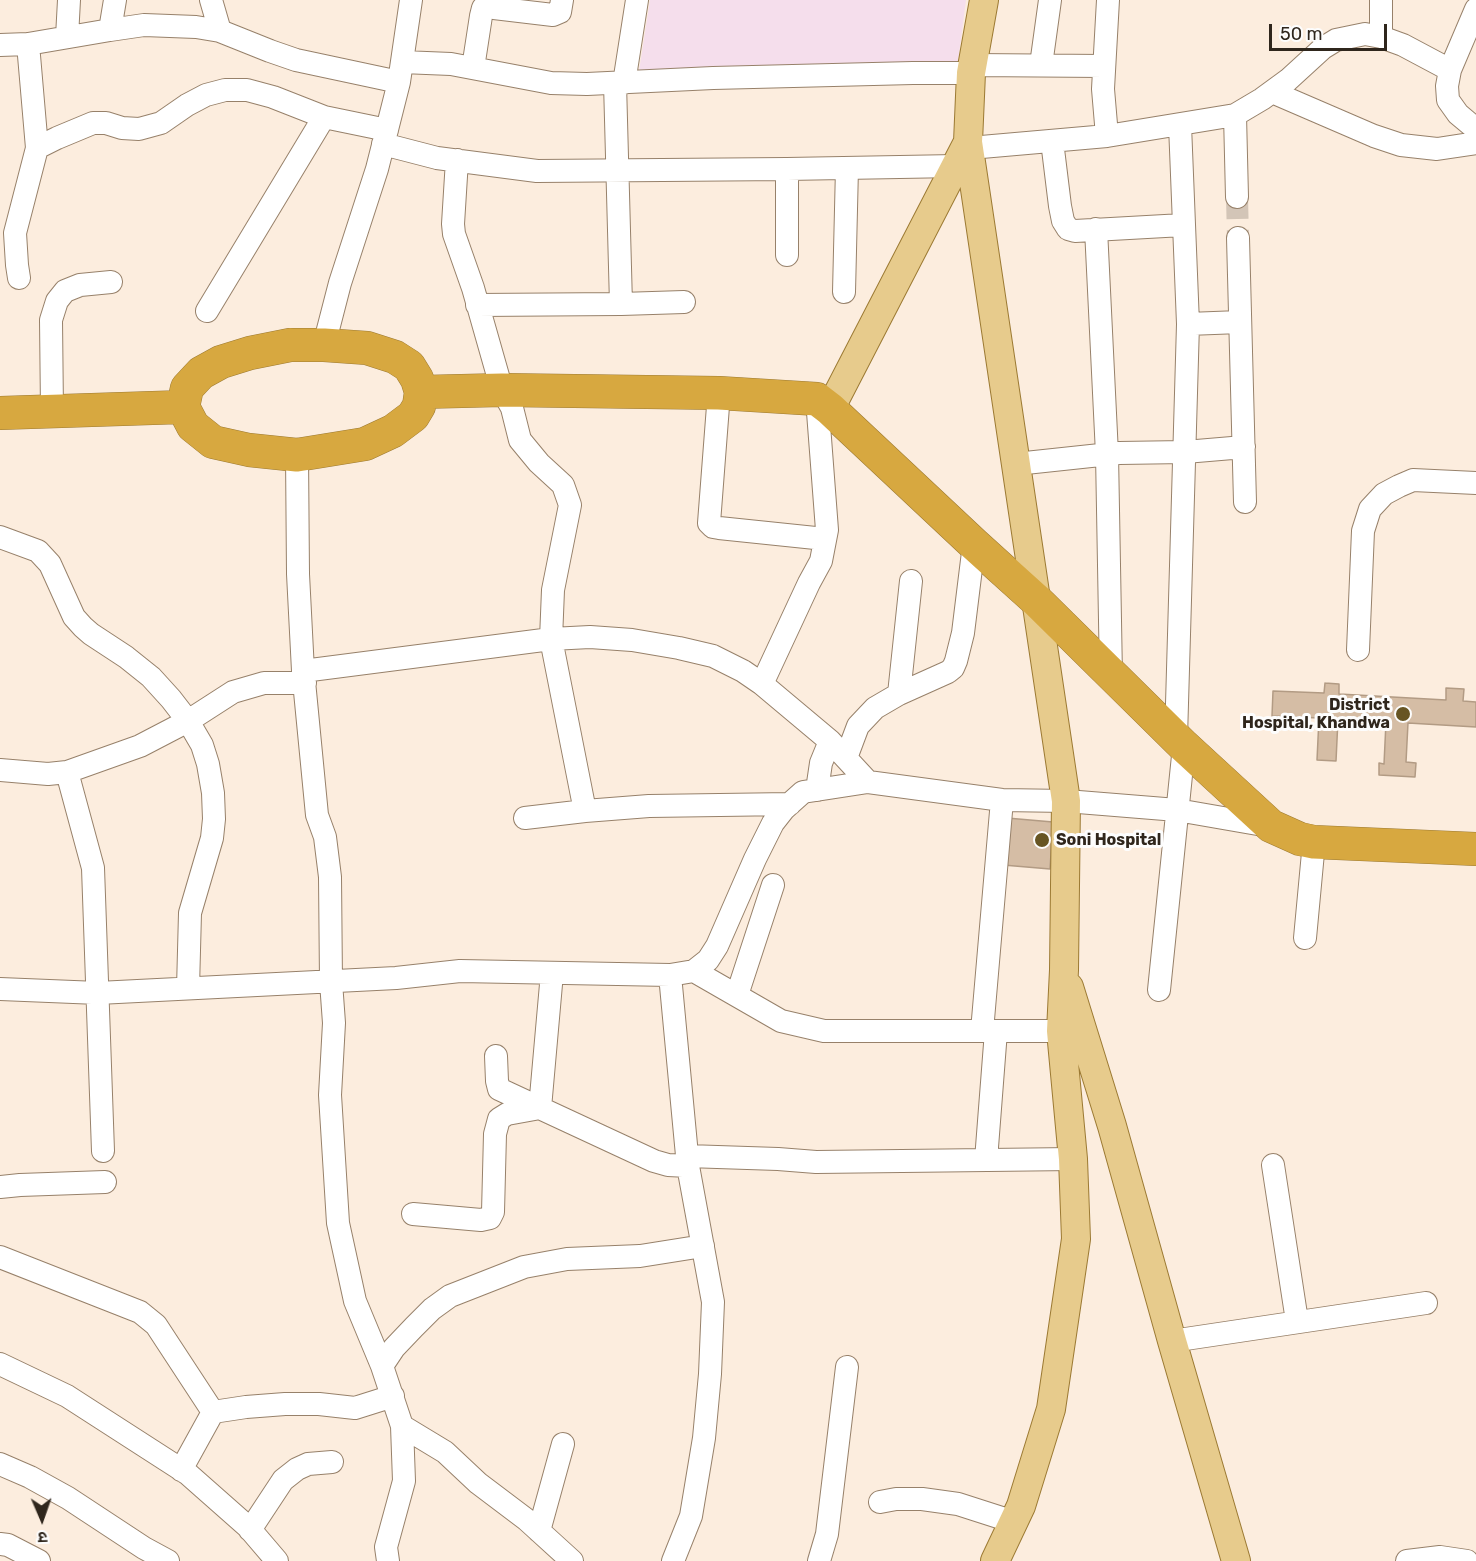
<!DOCTYPE html>
<meta charset="utf-8">
<style>
body{margin:0}
#map{position:relative;width:1476px;height:1561px;overflow:hidden;background:#fcedde;font-family:Rubik,"Noto Sans Devanagari",sans-serif}
canvas{display:block}
.north{position:absolute;left:12px;top:1489px;width:60px;height:60px;-webkit-text-stroke:4px #fdfdfd;paint-order:stroke;rotate:178deg;font-size:16px;font-weight:700;line-height:24px;text-align:center;color:#2f261c}
.north::after{content:'';display:block;margin:auto;width:21px;height:27px;background:#2f261c;clip-path:polygon(50% 0,100% 100%,50% 72%,0 100%)}
.scale{position:absolute;left:1269px;top:24px;width:118px;height:27px;box-sizing:border-box;border:3px solid #2f261c;border-top:0;padding-left:8px;font-size:18px;line-height:21px;white-space:nowrap;color:#2f261c;-webkit-text-stroke:4px #fdfdfd;paint-order:stroke}
</style>
<div id="map">
<canvas width="1476" height="1561"></canvas>
<div class="north">उ</div>
<div class="scale">50 m</div>
</div>
<script>
const g = document.querySelector('canvas').getContext('2d');
g.lineJoin = 'round';
function fill(path, color) { g.fillStyle = color; g.fill(path, 'evenodd'); }
const poly = rows => new Path2D(rows.map(r => 'M' + r).join(''));
function stroke(path, color, width, dash) { g.strokeStyle = color; g.lineWidth = width; g.lineCap = dash ? 'butt' : 'round'; g.setLineDash(dash || []); g.stroke(path); }
function drawText(font, color, halo, rows, align = 'center') {
  g.font = font + ' Rubik,sans-serif'; g.lineWidth = 6; g.setLineDash([]); g.textBaseline = 'middle'; g.strokeStyle = halo; g.fillStyle = color; for (const [text, x, y, turn = 0] of rows) {
    g.save(); g.translate(x, y); g.rotate((+turn || 0) * Math.PI / 180); g.textAlign = isNaN(turn) ? turn : align; if (halo) g.strokeText(text, 0, 0); g.fillText(text, 0, 0); g.restore();
  }
}
const commercial = poly([
 [650,0,966,0,958,62,639,71]
]);
const building = poly([
 [1325,683,1339,684,1339,694,1446,700,1446,688,1464,689,1463,701,1476,702,1476,727,1408,723,1406,762,1416,763,1415,777,1379,775,1379,763,1384,764,1386,722,1338,719,1336,761,1317,760,1319,718,1272,716,1273,691,1324,693,1325,683],
 [1007,818,1053,822,1050,869,1003,865,1007,818]
]);
const minorTunnel = poly([
 [1237,197,1238,238]
]);
const minor = poly([
 [211,0,220,31],
 [491,0,490,4,494,8,553,15,560,12,562,0],
 [1381,0,1381,37],
 [1476,9,1450,70,1447,86,1448,100,1458,114,1476,129],
 [110,30,115,0],
 [67,37,69,0],
 [0,45,28,44,110,30,144,25,196,27,220,31,270,51,296,60,399,82],
 [402,62,451,64,551,83,587,84,713,78,913,73,971,73],
 [972,65,1104,66],
 [1041,65,1050,0],
 [473,68,481,16,483,8,490,4],
 [615,83,621,304],
 [624,83,637,0],
 [1272,92,1374,136,1401,145,1437,149,1476,143],
 [1235,115,1237,197],
 [1107,136,1103,89,1108,0],
 [1052,141,1060,206,1063,221,1068,229,1075,231,1183,225],
 [383,144,437,158,537,171,787,169,956,166],
 [37,148,57,138,93,123,106,123,122,128,139,129,161,123,187,105,206,95,225,90,247,90,273,97,324,117,387,130],
 [970,148,1107,136,1235,115,1262,99,1288,80,1323,48,1336,40,1365,34,1381,37,1403,45,1450,70],
 [457,160,453,224,454,234,473,288,502,390,512,408,520,440,539,463,563,485,570,505,553,590,551,639,585,811],
 [787,169,787,255],
 [1096,229,1107,454,1111,676],
 [1238,238,1245,502],
 [19,278,17,265,15,233,37,148,28,44],
 [844,292,847,168],
 [477,305,621,304,684,302],
 [207,311,324,117],
 [1188,324,1240,322],
 [324,345,340,283,377,169,399,82,411,0],
 [719,393,709,523,713,527,719,528,825,539],
 [52,411,51,320,57,301,65,291,80,285,111,282],
 [297,455,298,574,303,671],
 [1016,464,1119,453,1185,452,1244,447],
 [0,537,38,551,50,564,74,617,83,627,91,634,126,657,151,677,171,699,188,721,202,745,208,764,213,793,214,819,212,838,190,913,188,988],
 [1358,650,1363,531,1370,509,1384,494,1399,486,1413,480,1476,483],
 [762,684,809,583,821,561,827,530,817,399],
 [899,694,911,581],
 [1176,738,1188,324,1180,125],
 [846,758,858,726,875,708,899,694,948,672,953,668,956,661,963,633,974,544],
 [0,770,48,774,67,772,140,746,188,721,233,692,264,683,305,683],
 [67,772,93,868,103,1151],
 [817,790,821,763,830,741],
 [525,818,585,811,649,806,790,804],
 [1305,938,1314,842],
 [694,971,781,1021,824,1031,1061,1031],
 [670,975,688,1166,713,1302,710,1374,704,1438,691,1516,673,1561],
 [0,989,98,993,396,978,460,971,670,975,694,971,708,960,717,946,755,859,773,823,784,809,803,792,868,782,1002,800,1066,801,1177,810,1269,826],
 [1159,990,1184,746],
 [737,995,773,885],
 [982,1031,1002,800],
 [496,1056,497,1081,499,1089,654,1161,668,1165,688,1166],
 [687,1156,778,1159,816,1162,1073,1159],
 [986,1160,996,1031],
 [1273,1165,1297,1321],
 [0,1187,20,1185,105,1182],
 [413,1214,481,1220,490,1218,493,1212,495,1134,499,1119,507,1114,540,1108,552,973],
 [0,1257,140,1312,156,1325,213,1412,181,1470],
 [1172,1341,1426,1303],
 [0,1364,67,1396,188,1474,248,1527,277,1561],
 [382,1366,394,1348,414,1327,432,1309,450,1296,524,1267,567,1259,640,1256,703,1246],
 [213,1412,246,1407,285,1404,319,1404,355,1408,393,1396],
 [402,1426,445,1452,478,1483,527,1520,572,1561],
 [0,1464,30,1477,68,1498,144,1548,168,1561],
 [880,1502,896,1499,922,1499,958,1504,1014,1522],
 [250,1530,283,1480,297,1469,308,1464,332,1462],
 [539,1531,563,1444],
 [0,1544,8,1545,39,1561],
 [388,1561,386,1547,404,1481,402,1426,382,1366,355,1301,338,1223,330,1095,334,1023,331,982,330,877,325,837,317,815,303,671,551,639,590,637,632,640,679,648,713,656,743,671,762,684,830,741,868,782],
 [819,1561,827,1534,847,1367],
 [1407,1561,1440,1557,1467,1561]
]);
const major = poly([
 [984,0,971,73,968,142,1066,801,1064,970,1061,1031,1073,1159,1076,1239,1051,1409,1021,1506,995,1561],
 [830,409,968,142],
 [1069,987,1112,1126,1172,1341,1236,1561]
]);
const highway = poly([
 [290,345,324,345,367,348,395,357,409,366,417,379,421,392,419,406,413,416,393,431,365,444,297,455,249,450,213,442,193,426,183,407,187,388,201,373,221,362,250,353,290,345],
 [421,392,502,390,719,393,817,399,830,409,974,544,1036,600,1184,746,1271,826,1300,839,1314,842,1476,849],
 [0,413,183,407]
]);
const markers = [
 [1403,714,8,"#675523"],
 [1042,840,8,"#675523"]
];
const poiNames = [
 ["District",1390,705],
 ["Hospital, Khandwa",1390,723],
 ["Soni Hospital",1056,840,"left"]
];
fill(commercial, '#f5deec');
fill(building, '#d5bda5');
stroke(building, '#b29b84', 1.5);
stroke(minorTunnel, '#d3c5b7', 22, [22, 11]);
stroke(minor, '#97816a', 24);
stroke(major, '#9c7a33', 30);
stroke(highway, '#9c7a33', 34);
stroke(minor, '#fff', 22);
stroke(major, '#e7cb8c', 28);
stroke(highway, '#d7a840', 33);
for (const [x, y, r, color] of markers) { const dot = new Path2D(); dot.arc(x, y, r, 0, 2 * Math.PI); g.fillStyle = color; g.fill(dot); stroke(dot, '#fdfdfd', 2); }
drawText('bold 16px', '#2f261c', '#fdfdfd', poiNames, 'right');
</script>
